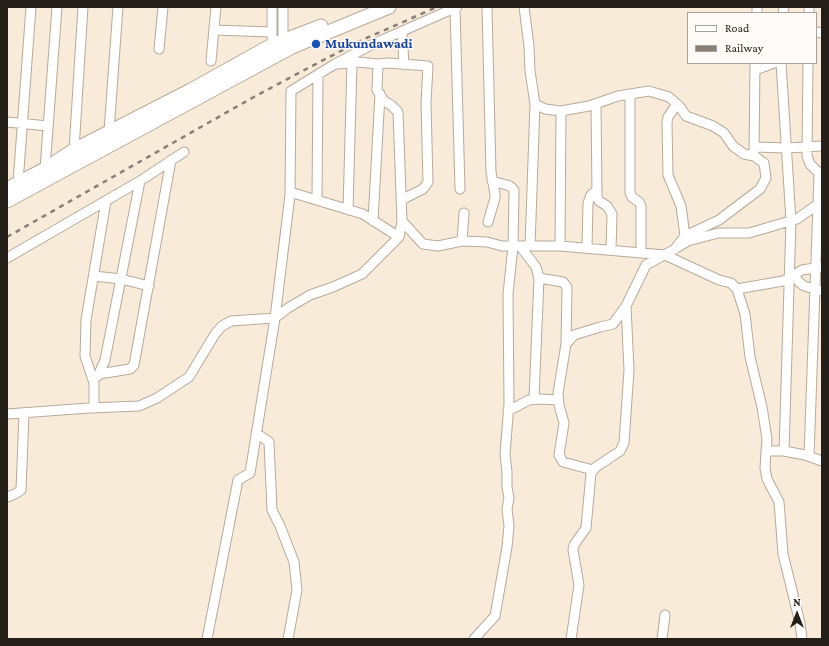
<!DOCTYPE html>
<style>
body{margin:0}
#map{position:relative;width:829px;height:646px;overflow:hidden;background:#f9ebda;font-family:"Crimson Pro",serif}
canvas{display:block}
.frame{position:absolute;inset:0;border:8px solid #241f19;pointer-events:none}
.legend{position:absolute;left:687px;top:12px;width:130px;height:52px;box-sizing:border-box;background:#fdfaf7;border:1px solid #a6a29e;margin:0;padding:5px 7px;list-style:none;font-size:12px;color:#241f19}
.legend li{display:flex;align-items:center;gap:8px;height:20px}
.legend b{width:20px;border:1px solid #a6a29e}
.north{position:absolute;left:777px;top:594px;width:40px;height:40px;-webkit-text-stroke:3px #fdfaf7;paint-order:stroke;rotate:0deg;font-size:11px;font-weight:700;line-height:16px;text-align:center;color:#241f19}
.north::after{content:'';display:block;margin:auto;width:14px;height:18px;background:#241f19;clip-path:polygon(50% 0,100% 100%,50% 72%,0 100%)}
</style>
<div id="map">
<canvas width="829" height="646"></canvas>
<div class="frame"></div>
<ul class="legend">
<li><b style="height:5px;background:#fff"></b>Road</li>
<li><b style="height:5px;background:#897f74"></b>Railway</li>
</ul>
<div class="north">N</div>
</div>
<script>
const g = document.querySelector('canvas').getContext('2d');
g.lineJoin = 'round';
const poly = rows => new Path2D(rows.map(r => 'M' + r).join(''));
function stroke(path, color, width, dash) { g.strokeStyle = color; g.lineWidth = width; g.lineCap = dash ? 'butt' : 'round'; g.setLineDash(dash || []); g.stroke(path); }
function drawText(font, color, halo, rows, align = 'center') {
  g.font = font + ' "Crimson Pro",serif'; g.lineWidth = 3; g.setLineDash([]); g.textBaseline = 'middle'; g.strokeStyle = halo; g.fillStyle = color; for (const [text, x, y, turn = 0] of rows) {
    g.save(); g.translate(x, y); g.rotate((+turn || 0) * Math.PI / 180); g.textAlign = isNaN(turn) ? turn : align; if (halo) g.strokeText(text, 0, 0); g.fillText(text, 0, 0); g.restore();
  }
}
const street = poly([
 [272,7,272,38],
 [283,7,283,46],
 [487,7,491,172,495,194,495,198,488,222],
 [524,7,529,46,530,71,535,104,530,246],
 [455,8,460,189],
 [757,13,757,7],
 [783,13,784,7],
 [809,13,809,7],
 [214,30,272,32],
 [402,31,404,65],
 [816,32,822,33],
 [159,49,163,7],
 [211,61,216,7],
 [781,63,791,221,784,451,766,451,765,468,767,479,779,502,783,554,800,623,802,639],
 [808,63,807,156,810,164,818,172,819,176,809,456],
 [338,64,358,62,378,64,388,63,428,66,426,103,428,182,423,189,401,200],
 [755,70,774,63],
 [630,94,630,193,632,197,639,202,641,206,641,252],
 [535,104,545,109,561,111,589,106,618,96,649,91,669,97,680,107,686,116,713,126,724,133,733,146,744,154,754,156,764,163,766,178,760,189,719,220,685,236,675,249,646,265,626,306,613,324,600,327,574,335,566,344,558,393,559,405,564,423,559,455,563,462,593,470],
 [596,104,597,196,599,201,607,206,612,214,611,250],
 [677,104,668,117,667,122,668,175,681,206,685,236],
 [7,122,48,126],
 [109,131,118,7],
 [754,147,787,148,822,146],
 [74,150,83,7],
 [754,156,755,63],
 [45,169,57,7],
 [18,183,31,7],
 [290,192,363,214,399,237],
 [317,200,318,75],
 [348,210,352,63],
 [373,221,380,94],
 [402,221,423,244,438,246,462,241,487,242,502,246,560,246,665,255,719,280,731,283,737,289,745,314,750,357,762,407,767,439,766,451],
 [462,241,464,213],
 [520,246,536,267,539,278,534,399],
 [560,246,561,111],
 [678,247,688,241,718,233,749,233,797,219,821,202],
 [587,248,588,203,591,195,597,190],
 [7,258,140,181,184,152],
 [794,275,799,282,804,286,822,291],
 [94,276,121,279,149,286],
 [539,278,563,282,567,287,566,344],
 [737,289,783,281,789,278,802,270,821,267],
 [99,374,130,369,134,365,171,160],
 [98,376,105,360,140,181],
 [94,408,94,383,85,356,86,320,106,201],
 [508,411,529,400,540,399,558,400],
 [7,414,89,408,139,406,157,398,189,377,215,334,222,326,231,321,275,318,290,195,291,91,335,64,373,44,457,7],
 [256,433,269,442,272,510,280,526,294,562,297,590,288,639],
 [784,451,805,455,822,461],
 [7,497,15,494,21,490,24,414],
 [207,639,238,480,250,473,275,318,288,308,310,295,333,287,362,274,399,237,402,221,398,112,391,105,384,101,377,90,378,64],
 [474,639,495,616,507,547,509,526,507,509,509,498,507,487,507,472,505,454,509,404,508,294,513,246,514,194,514,190,510,186,492,181],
 [571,639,579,585,573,550,574,545,586,528,591,473,596,467,620,451,624,443,629,370,626,306],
 [662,639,665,615]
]);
const secondary = poly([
 [7,189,45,169,74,150,191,90,272,45,321,26],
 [7,201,292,47,389,7]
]);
const rail = poly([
 [7,237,252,98,310,67,362,40,437,7]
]);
const markers = [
 [316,44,5,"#1a4fb4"]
];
const transitNames = [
 ["Mukundawadi",325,44]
];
stroke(street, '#b8aa9a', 11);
stroke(secondary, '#b8aa9a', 15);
stroke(street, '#fff', 9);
stroke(secondary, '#fff', 13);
stroke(rail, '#897f74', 2.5, [5, 5]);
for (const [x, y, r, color] of markers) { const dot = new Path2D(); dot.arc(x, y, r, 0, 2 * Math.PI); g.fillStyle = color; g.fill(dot); stroke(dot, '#fdfaf7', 1.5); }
drawText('bold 14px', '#164399', '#fdfaf7', transitNames, 'left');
</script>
